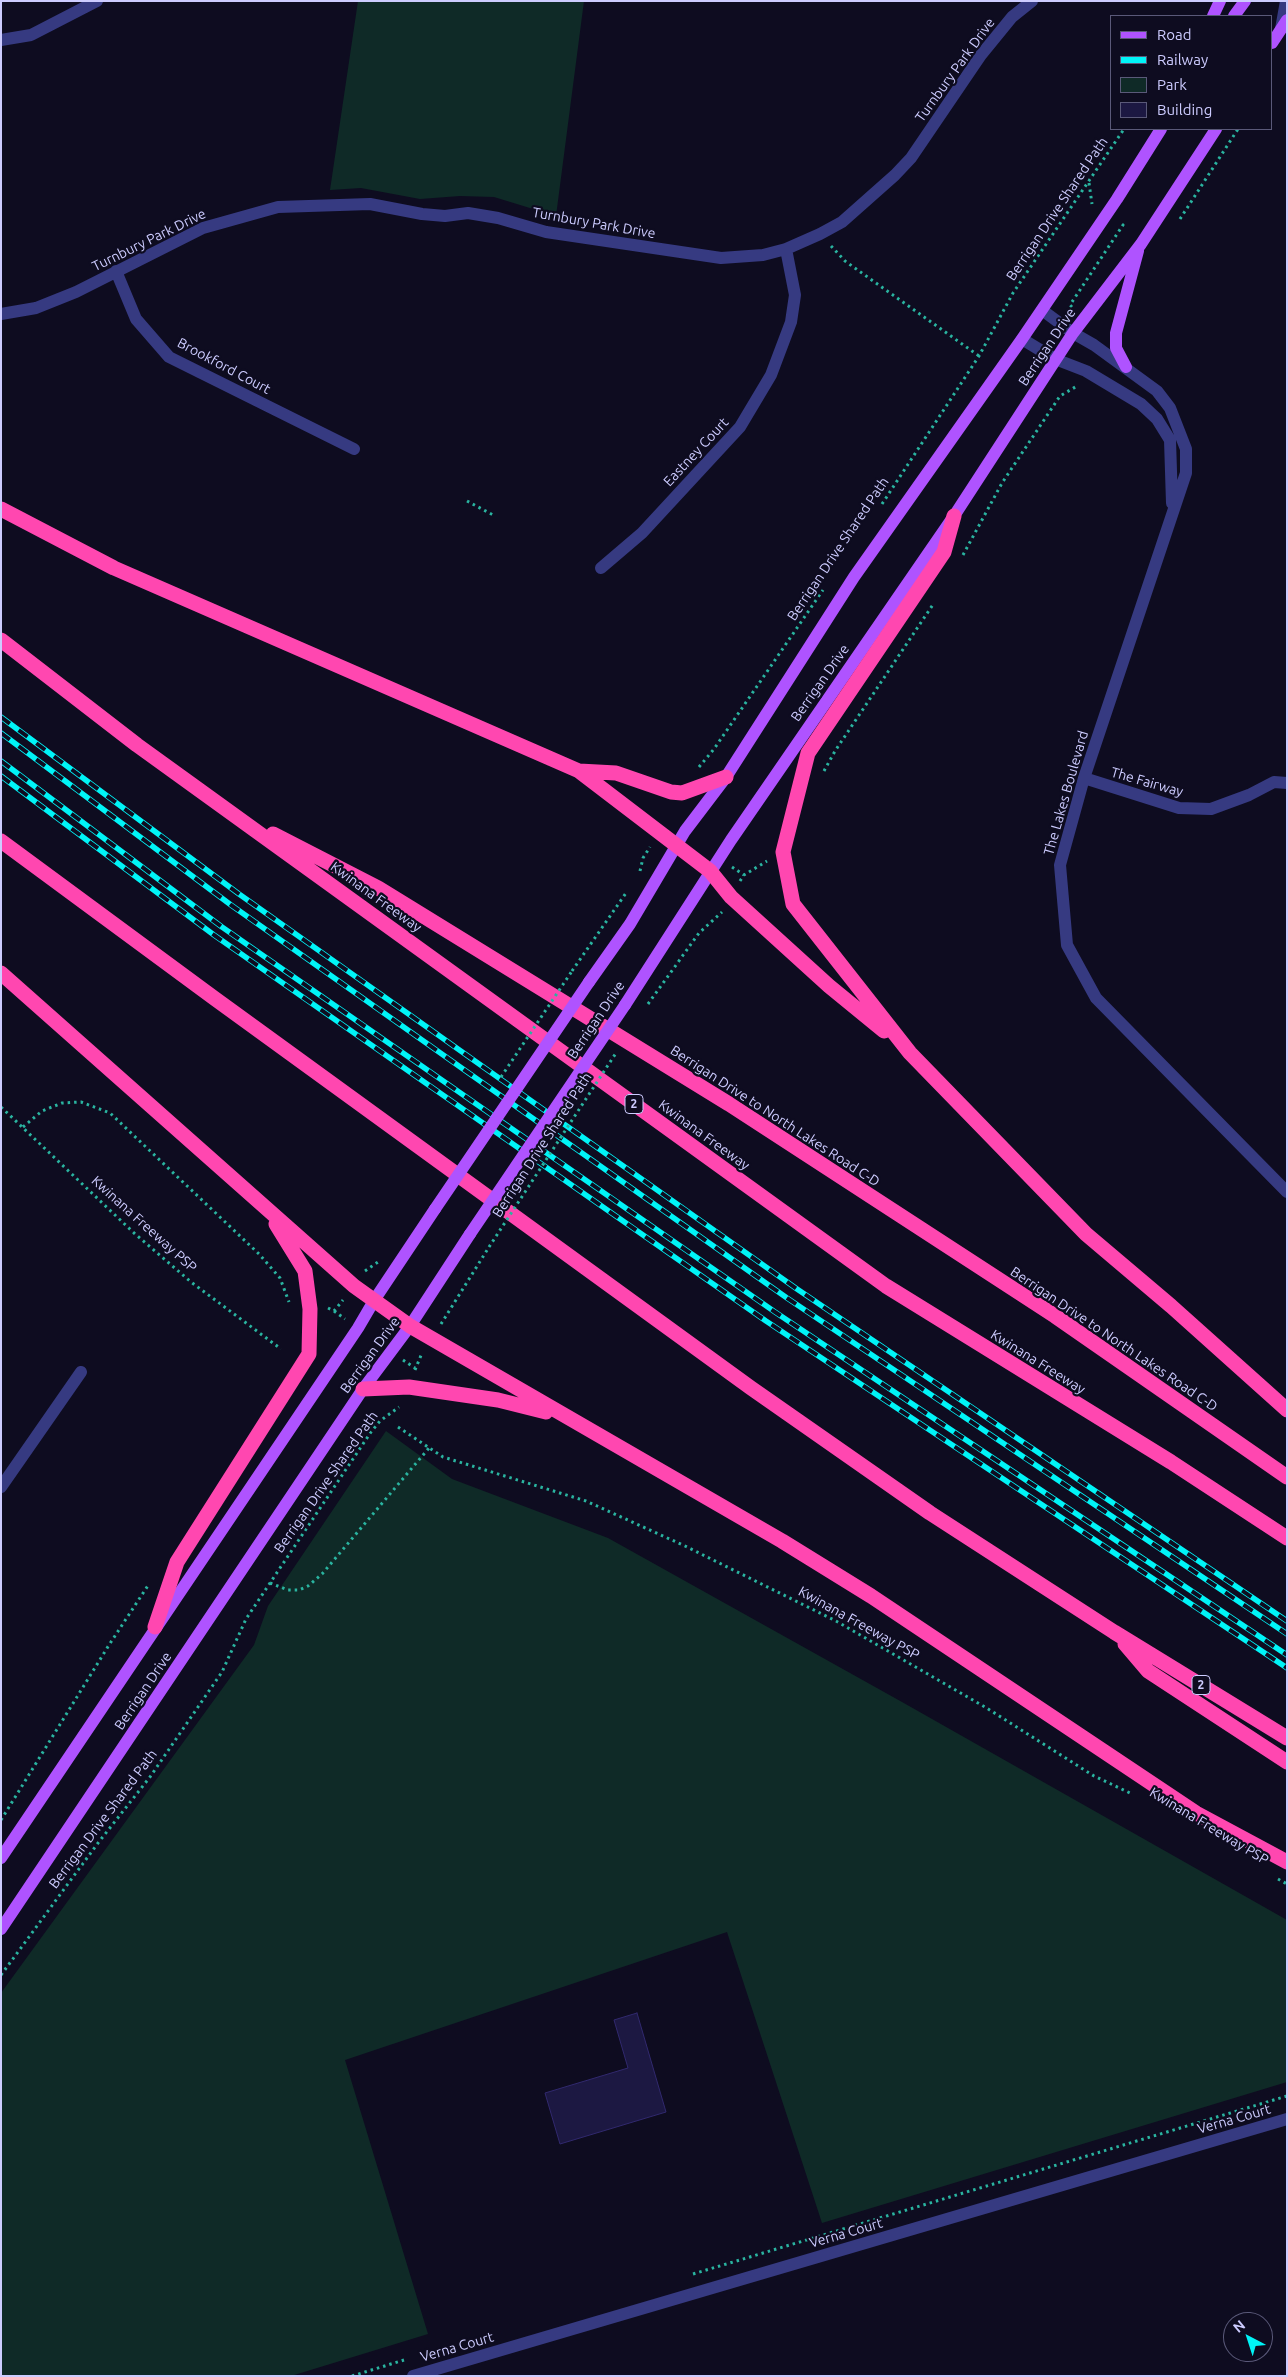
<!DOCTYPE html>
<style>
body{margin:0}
#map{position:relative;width:1288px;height:2377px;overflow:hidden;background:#0e0c20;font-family:Ubuntu,sans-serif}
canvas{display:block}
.frame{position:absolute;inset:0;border:2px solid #cdccff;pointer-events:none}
.legend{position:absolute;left:1110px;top:15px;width:162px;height:115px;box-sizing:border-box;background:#0e0c20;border:1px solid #5a5979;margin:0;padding:6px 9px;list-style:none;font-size:15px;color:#cdccff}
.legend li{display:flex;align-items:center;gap:10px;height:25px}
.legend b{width:25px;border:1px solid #5a5979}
.north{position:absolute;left:1223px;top:2312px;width:50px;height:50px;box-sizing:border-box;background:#0e0c20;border:1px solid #5a5979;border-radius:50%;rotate:320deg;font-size:14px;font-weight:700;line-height:20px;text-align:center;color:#cdccff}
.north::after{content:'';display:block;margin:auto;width:18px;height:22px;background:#00f4f7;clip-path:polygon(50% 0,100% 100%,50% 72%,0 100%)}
</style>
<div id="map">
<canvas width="1288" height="2377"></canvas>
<div class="frame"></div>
<ul class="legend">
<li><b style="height:6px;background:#af53ff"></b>Road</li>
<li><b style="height:6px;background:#00f4f7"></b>Railway</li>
<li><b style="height:14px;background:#0f2a27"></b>Park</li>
<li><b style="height:14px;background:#1c1842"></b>Building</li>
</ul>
<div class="north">N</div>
</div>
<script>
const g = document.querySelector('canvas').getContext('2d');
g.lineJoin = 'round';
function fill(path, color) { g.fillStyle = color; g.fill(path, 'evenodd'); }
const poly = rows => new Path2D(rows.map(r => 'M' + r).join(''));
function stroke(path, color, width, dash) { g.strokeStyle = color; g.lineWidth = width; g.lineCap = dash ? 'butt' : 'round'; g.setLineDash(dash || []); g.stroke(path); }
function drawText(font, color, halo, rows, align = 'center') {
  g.font = font + ' Ubuntu,sans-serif'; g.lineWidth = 4.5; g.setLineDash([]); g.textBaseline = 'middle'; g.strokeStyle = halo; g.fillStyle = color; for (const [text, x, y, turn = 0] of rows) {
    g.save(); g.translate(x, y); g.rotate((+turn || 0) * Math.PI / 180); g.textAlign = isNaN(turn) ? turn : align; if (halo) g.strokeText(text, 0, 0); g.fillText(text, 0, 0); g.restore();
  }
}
const green = poly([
 [358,1,584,1,556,216,494,197,460,196,420,199,361,188,330,190],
 [386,1431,452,1479,608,1538,902,1702,1287,1920,1287,2082,822,2223,727,1932,345,2060,428,2334,291,2376,1,2376,1,1993,254,1645,268,1606]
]);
const building = poly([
 [637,2013,666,2112,560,2144,545,2093,628,2068,614,2020,637,2013]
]);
const path = poly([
 [1089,183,1092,204],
 [1180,219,1238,129],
 [831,246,845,261,979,356],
 [1072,307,1070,305,1123,225,1120,223],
 [467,501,495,516],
 [882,504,979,356,1013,293,1124,129],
 [963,555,1002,483,1060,396,1077,386],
 [699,767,714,749,823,590],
 [824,771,835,751,934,603],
 [732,867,744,875],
 [640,871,643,858,650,847],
 [740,881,744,875,767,861],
 [572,971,626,893],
 [648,1004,699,933,722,912],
 [1,1107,134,1233,191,1282,281,1349],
 [23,1127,42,1111,62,1103,81,1102,110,1113,259,1254,280,1278,289,1302],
 [365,1271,378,1262],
 [328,1308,334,1311,343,1300],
 [334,1311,345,1319],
 [441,1324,489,1247],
 [403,1360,415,1368],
 [415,1370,422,1353],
 [398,1427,443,1457,586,1501,685,1546,836,1621,985,1707,1094,1776,1130,1793],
 [270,1583,288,1590,299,1590,308,1586,322,1574,429,1448],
 [1,1820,109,1645,149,1584],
 [1278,1879,1287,1884],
 [1,1975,98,1843,150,1777,222,1672,246,1619,270,1583,371,1432,380,1421,399,1407],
 [693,2274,1287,2096],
 [352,2376,404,2360]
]);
const minor = poly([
 [1281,29,1286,1],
 [1,40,31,35,97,1],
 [116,271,136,319,169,357,354,449],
 [1042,310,1073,333,1094,345,1157,391,1170,408,1186,449,1186,473,1084,778,1060,865,1067,945,1096,998,1287,1192],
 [1,314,36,308,76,292,203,228,278,207,370,204,422,214,445,216,468,213,498,218,546,232,721,258,763,255,786,249,820,234,842,222,895,175,911,158,981,55,1012,17,1032,1],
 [1022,339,1055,359,1086,371,1141,404,1157,419,1170,440,1172,503],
 [601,568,642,533,740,427,771,375,791,322,795,295,786,249],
 [1084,778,1179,808,1211,809,1249,795,1274,782,1287,783],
 [1,1487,81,1372],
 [413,2376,1287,2119]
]);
const primary = poly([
 [1213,16,1220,1],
 [1234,16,1245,1],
 [1272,43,1287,20],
 [1126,367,1116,348,1116,333,1138,251],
 [589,982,630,924,685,831,726,777,854,577,1022,339,1117,199,1161,129],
 [625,1005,731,840,954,516,1073,333,1141,244,1216,129],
 [1,1858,358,1328,375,1299,435,1209],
 [1,1929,363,1389,410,1326,470,1234]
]);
const motorway = poly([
 [1,509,114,568,579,771,710,871,731,897,829,986,884,1031],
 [954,516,944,552,808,753,783,852,793,904,910,1053,1086,1234,1171,1306,1287,1410],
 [1,640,137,745,886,1286,1171,1462,1287,1538],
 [579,771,616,773,671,792,682,793,726,777],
 [273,834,378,888,729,1104,1055,1316,1287,1477],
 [1,841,214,998,751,1388,930,1513,1114,1632,1287,1738],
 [1,973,354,1286,410,1326,782,1541,871,1596,1196,1813,1287,1862],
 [363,1389,409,1387,498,1400,546,1412],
 [155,1627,177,1562,309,1354,310,1309,305,1271,276,1224],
 [1125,1644,1148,1671,1287,1762]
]);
const rail = poly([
 [1,717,239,894,797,1289,1287,1621],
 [1,733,231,905,787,1298,1287,1634],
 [1,761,222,927,775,1312,1287,1655],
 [1,776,214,935,766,1321,1287,1668]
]);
const pathBridge = poly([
 [501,1077,572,971],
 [489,1247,616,1053]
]);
const primaryBridge = poly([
 [435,1209,589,982],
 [470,1234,625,1005]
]);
const shields = [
 [634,1104,18],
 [1201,1685,18]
];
const shieldNames = [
 ["2",634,1104],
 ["2",1201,1685]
];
const streetNames = [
 ["Turnbury Park Drive",955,70,-54],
 ["Berrigan Drive Shared Path",1057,209,-56],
 ["Turnbury Park Drive",594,223,10],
 ["Turnbury Park Drive",149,240,-26],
 ["Berrigan Drive",1047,347,-56],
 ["Brookford Court",224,366,28],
 ["Eastney Court",696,452,-47],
 ["Berrigan Drive Shared Path",838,549,-56],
 ["Berrigan Drive",820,683,-55],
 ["The Fairway",1147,782,16],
 ["The Lakes Boulevard",1066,793,-74],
 ["Kwinana Freeway",376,897,36],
 ["Berrigan Drive",596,1020,-56],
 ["Berrigan Drive to North Lakes Road C-D",775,1116,33],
 ["Kwinana Freeway",704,1135,36],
 ["Berrigan Drive Shared Path",542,1145,-57],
 ["Kwinana Freeway PSP",144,1224,42],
 ["Berrigan Drive to North Lakes Road C-D",1114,1339,34],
 ["Berrigan Drive",370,1355,-54],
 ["Kwinana Freeway",1038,1362,32],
 ["Berrigan Drive Shared Path",326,1482,-55],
 ["Kwinana Freeway PSP",859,1623,29],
 ["Berrigan Drive",143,1691,-56],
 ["Berrigan Drive Shared Path",103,1819,-53],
 ["Kwinana Freeway PSP",1209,1826,31],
 ["Verna Court",1234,2119,-16],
 ["Verna Court",846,2233,-16],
 ["Verna Court",457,2347,-16]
];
fill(green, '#0f2a27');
fill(building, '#1c1842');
stroke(building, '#31296e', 1);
stroke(path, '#2ab4a0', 3, [2.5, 4]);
stroke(minor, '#363a81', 12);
stroke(primary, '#af53ff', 12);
stroke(motorway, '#ff47b0', 15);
stroke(rail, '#00f4f7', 5.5);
stroke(rail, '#0e0c20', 4, [11]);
stroke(pathBridge, '#2ab4a0', 3, [2.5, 4]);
stroke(primaryBridge, '#af53ff', 12);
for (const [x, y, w] of shields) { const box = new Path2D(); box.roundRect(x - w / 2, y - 9.5, w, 19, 4); g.fillStyle = '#0e0c20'; g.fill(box); stroke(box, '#cdccff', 1); }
drawText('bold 12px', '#cdccff', null, shieldNames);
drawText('14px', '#cdccff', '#0e0c20', streetNames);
</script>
